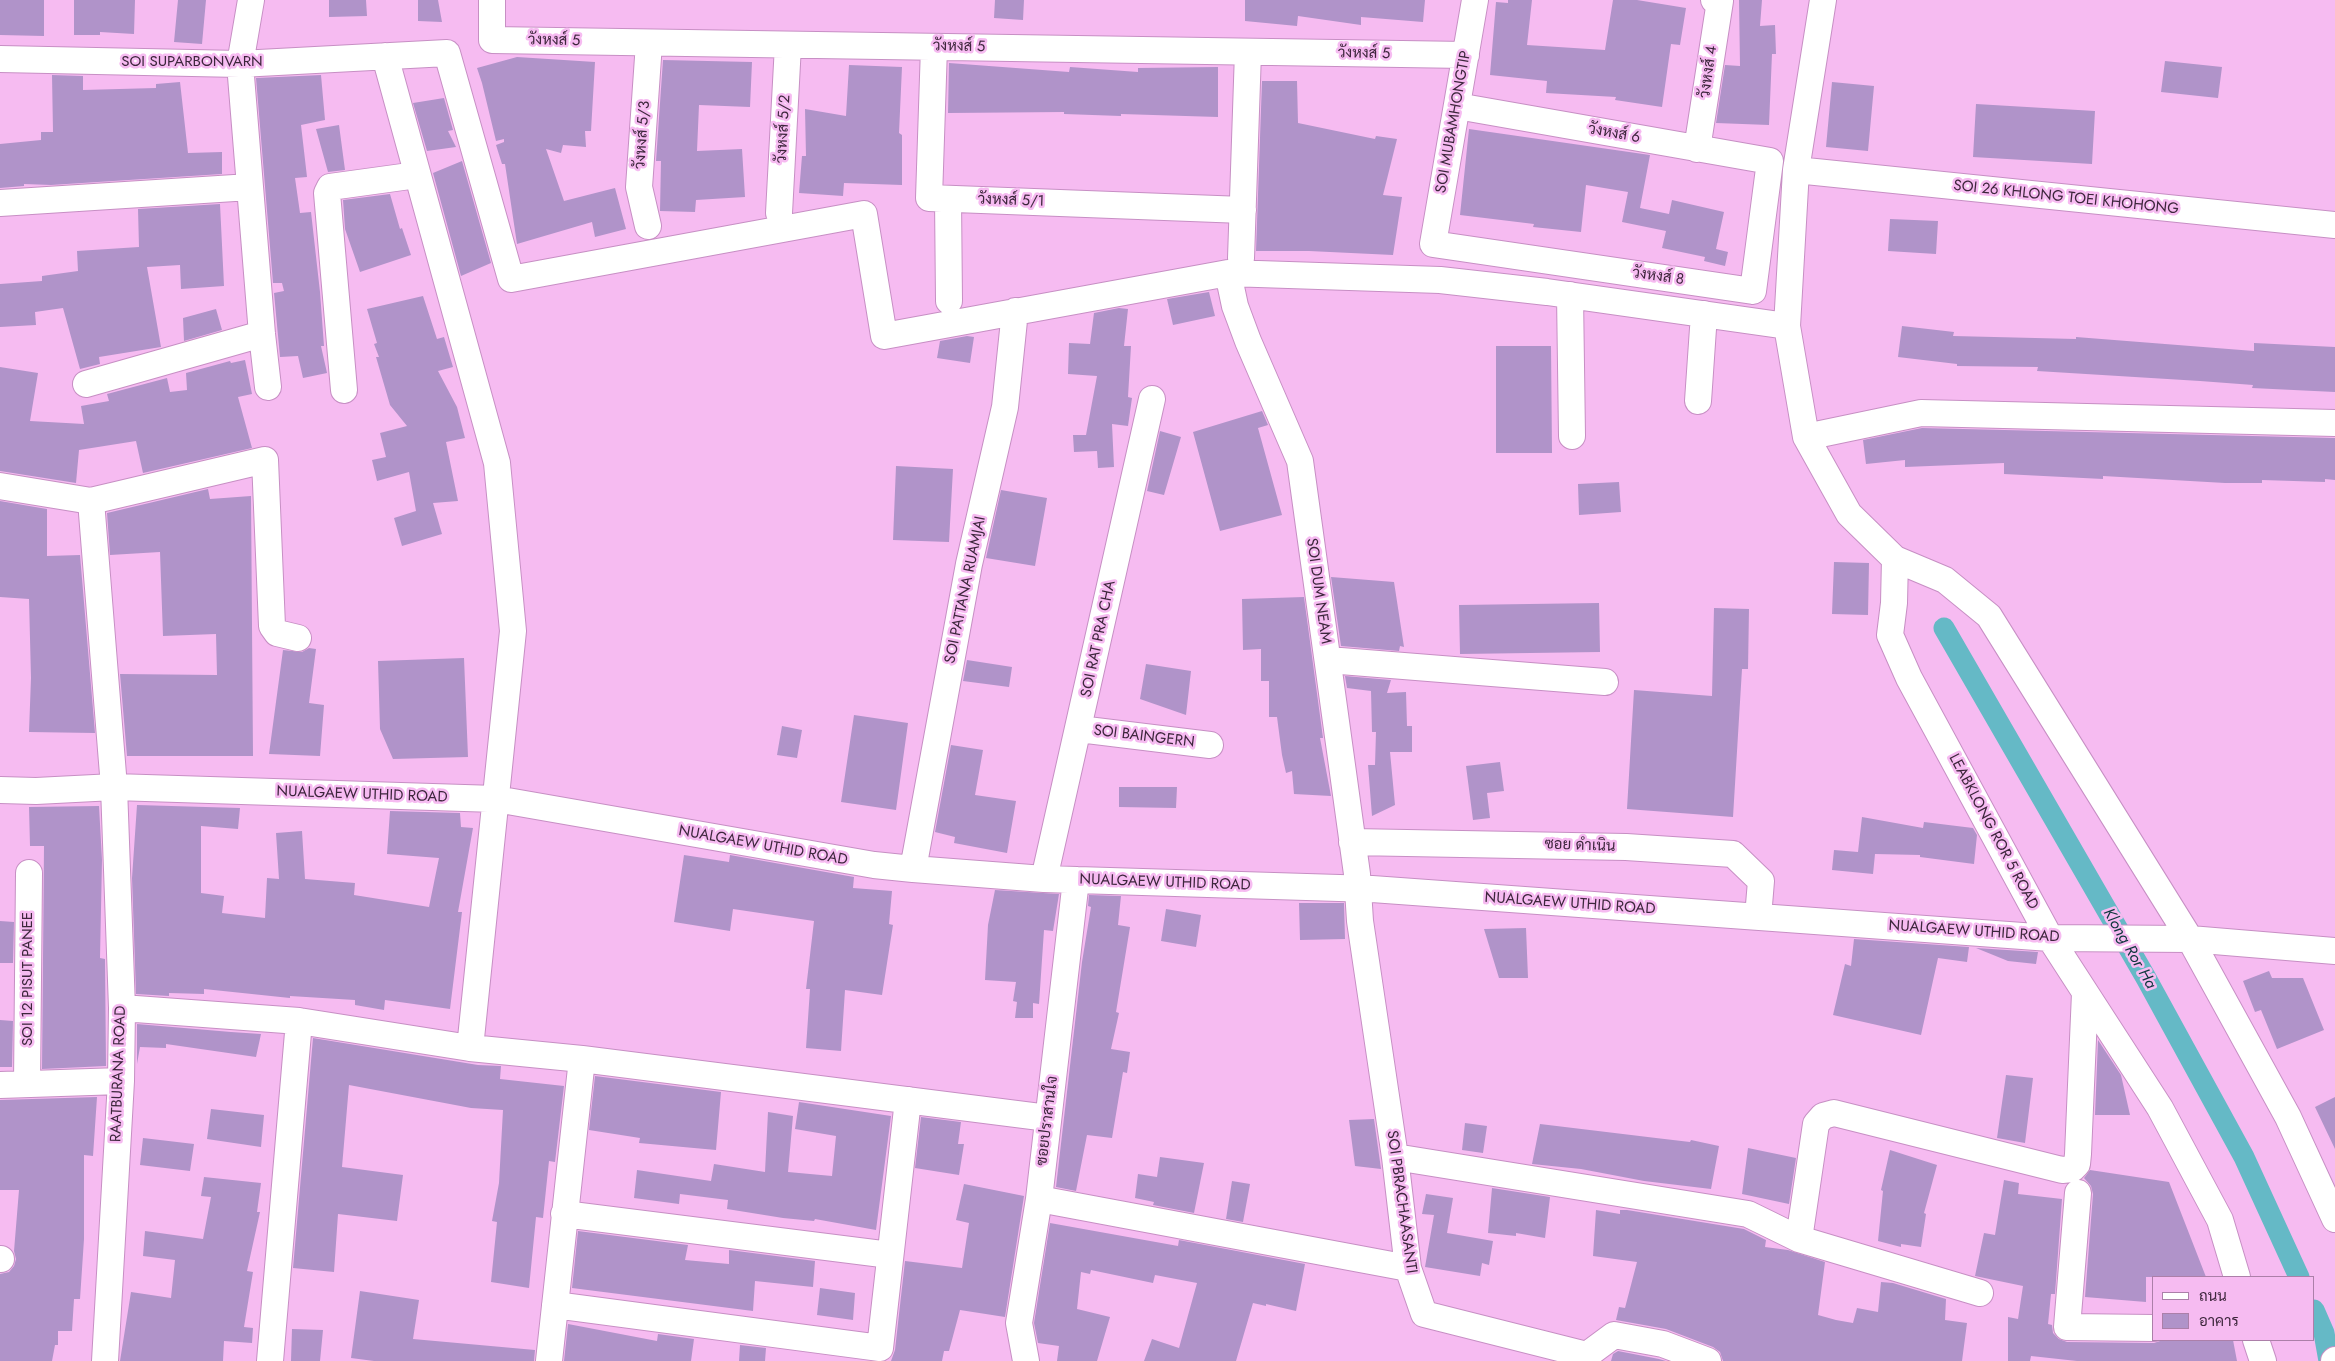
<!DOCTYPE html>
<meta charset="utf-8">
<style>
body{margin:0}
#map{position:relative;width:2335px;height:1361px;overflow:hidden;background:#f6bbf1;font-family:Jost,Sarabun,sans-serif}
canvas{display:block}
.legend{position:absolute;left:2152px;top:1276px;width:162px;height:65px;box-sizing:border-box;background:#f6bbf1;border:1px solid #ac7fa9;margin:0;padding:6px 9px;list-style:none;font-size:15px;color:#3d263c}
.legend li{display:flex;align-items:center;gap:10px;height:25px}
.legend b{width:25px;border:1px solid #ac7fa9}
</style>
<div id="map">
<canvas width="2335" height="1361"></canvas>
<ul class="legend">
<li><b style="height:6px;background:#fff"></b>ถนน</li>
<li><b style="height:14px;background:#b093c9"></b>อาคาร</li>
</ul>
</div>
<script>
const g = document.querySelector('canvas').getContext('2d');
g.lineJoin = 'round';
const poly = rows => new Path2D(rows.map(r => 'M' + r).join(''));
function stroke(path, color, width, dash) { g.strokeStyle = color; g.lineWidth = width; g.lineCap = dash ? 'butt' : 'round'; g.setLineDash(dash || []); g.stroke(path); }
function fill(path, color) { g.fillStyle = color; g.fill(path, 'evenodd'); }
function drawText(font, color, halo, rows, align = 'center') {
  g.font = font + ' Jost,Sarabun,sans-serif'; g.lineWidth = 5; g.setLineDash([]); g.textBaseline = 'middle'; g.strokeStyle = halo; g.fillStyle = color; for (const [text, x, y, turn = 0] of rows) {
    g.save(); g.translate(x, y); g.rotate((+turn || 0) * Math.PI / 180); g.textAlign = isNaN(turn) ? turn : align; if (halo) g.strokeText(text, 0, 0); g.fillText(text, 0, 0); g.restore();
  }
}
const canal = poly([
 [1944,628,2146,978,2244,1157,2299,1277],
 [2314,1310,2324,1333,2329,1361]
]);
const building = poly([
 [0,0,44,0,44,36,0,35],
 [74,0,135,0,134,34,100,32,100,35,74,35],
 [178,0,206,0,202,44,174,42],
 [329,0,366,0,367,16,329,17],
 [418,0,438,0,442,22,418,21],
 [995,0,1024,0,1023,20,994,18],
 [1245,0,1425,0,1423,22,1361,17,1361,25,1298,16,1297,26,1245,21],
 [1508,0,1532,0,1527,45,1605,50,1613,0,1637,0,1686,8,1680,45,1671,44,1662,107,1615,100,1616,97,1546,93,1547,81,1490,75,1496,2,1508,3],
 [1739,0,1762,0,1760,26,1775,25,1776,54,1772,54,1769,125,1716,123,1725,65,1740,66],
 [517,57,595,62,591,131,585,131,586,147,563,145,561,153,546,149,564,201,615,188,626,229,595,237,592,222,517,244,505,164,502,164,496,145,504,142,504,139,496,141,482,83,477,68],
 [663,60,752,62,750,107,699,105,697,151,742,149,745,197,696,200,695,212,660,211,661,161,656,161],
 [2165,61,2222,67,2218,98,2161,92],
 [949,63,1069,72,1070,67,1138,72,1138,68,1218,67,1218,117,1121,114,1121,116,1064,114,1064,112,948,113],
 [849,65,902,67,899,133,902,135,902,185,844,183,843,196,799,193,802,156,806,156,805,109,846,116],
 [52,75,83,76,83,90,156,88,156,84,180,82,188,153,222,152,222,174,51,185,24,184,24,186,0,188,0,144,41,140,41,132,53,132],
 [321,75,325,120,301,125,307,177,295,178,300,213,311,212,320,292,324,346,321,346,327,373,303,378,298,356,280,357,274,293,284,291,282,283,273,283,256,78],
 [1262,81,1297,81,1298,123,1375,139,1376,136,1397,139,1383,195,1402,197,1393,255,1309,251,1256,251],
 [1832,82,1874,86,1868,151,1826,147],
 [444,98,453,130,448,131,456,147,427,151,413,103],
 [1976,104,2095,111,2092,164,1973,157],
 [339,125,345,170,328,172,316,129],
 [1469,129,1650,155,1640,208,1669,214,1672,200,1724,212,1716,249,1728,252,1725,266,1704,261,1705,257,1662,248,1666,231,1622,222,1628,192,1586,185,1581,232,1533,227,1534,224,1460,215],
 [462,161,491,263,461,276,433,173],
 [390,194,400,229,402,228,411,255,360,272,345,229,343,200],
 [220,204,224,286,181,289,180,265,147,267,161,347,99,357,100,364,80,369,63,308,35,312,36,325,0,327,0,284,42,281,42,276,78,271,77,251,139,247,138,209],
 [1890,219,1938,221,1936,254,1888,251],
 [1209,292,1215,316,1173,325,1167,299],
 [423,296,437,339,444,337,453,367,438,371,457,407,465,438,446,442,458,501,433,503,442,534,402,546,394,518,416,511,409,472,377,481,372,460,386,457,380,433,407,426,390,405,376,357,379,357,374,344,377,343,367,309],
 [1119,308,1128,309,1124,346,1131,346,1128,397,1132,398,1128,426,1112,424,1114,467,1098,468,1097,451,1074,452,1073,435,1086,435,1097,376,1068,374,1069,343,1090,344,1094,313],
 [216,309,222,330,184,341,183,318],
 [1902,326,1954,332,1953,336,2076,339,2076,337,2254,351,2254,343,2335,347,2335,392,2252,388,2253,385,2200,381,2037,371,2038,367,1957,366,1957,364,1898,357],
 [967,336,974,337,970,363,937,358,940,341],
 [1496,346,1551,346,1552,453,1496,453],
 [245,360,252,394,238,397,252,448,143,473,136,441,79,450,76,483,0,471,0,367,38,373,30,421,84,424,81,406,109,401,107,394,167,378,170,392,187,390,186,373,230,361,231,363],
 [1262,411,1268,425,1258,428,1282,515,1220,531,1193,432],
 [1922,428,2335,438,2335,480,2325,479,2325,482,2262,480,2262,483,2225,483,2103,476,2103,479,2004,474,2004,463,1905,467,1905,460,1866,464,1863,440],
 [1160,431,1181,437,1164,495,1147,491],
 [896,466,953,469,949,542,893,540],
 [1619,482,1621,512,1579,515,1578,484],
 [208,489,210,499,251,496,253,756,127,756,120,674,217,675,216,634,163,636,160,552,110,555,107,513],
 [1001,490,1047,498,1035,566,986,558],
 [0,501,47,509,47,556,80,555,95,733,29,732,31,678,29,599,0,597],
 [1834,562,1869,563,1868,615,1832,614],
 [1331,577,1394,582,1404,647,1400,646,1399,651,1341,646],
 [1304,597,1323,738,1320,738,1331,796,1294,794,1292,771,1286,773,1282,755,1277,717,1269,717,1269,681,1261,681,1261,649,1243,650,1242,599],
 [1599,603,1600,652,1460,654,1459,605],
 [1714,608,1749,609,1748,669,1742,669,1733,817,1627,809,1634,690,1712,696],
 [309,648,316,649,309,703,324,705,320,756,269,754,283,650,302,652],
 [464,658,468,757,393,759,380,729,378,661],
 [967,660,1012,667,1009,687,963,681],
 [1146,664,1191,671,1186,715,1140,699],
 [1345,676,1391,680,1387,693,1406,692,1407,726,1412,726,1412,752,1390,752,1395,805,1372,816,1368,765,1375,765,1376,732,1372,732,1371,691,1347,688],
 [854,715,908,723,896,810,841,802],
 [782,726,802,730,797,758,777,755],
 [951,745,983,750,975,795,1016,801,1007,853,954,843,955,837,935,832],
 [1500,762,1504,791,1487,793,1490,818,1473,820,1466,766],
 [1119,787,1177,787,1176,808,1119,807],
 [137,805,240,808,238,829,201,826,201,893,224,896,222,913,265,918,267,878,279,879,276,833,302,831,305,879,355,883,354,895,429,907,439,858,387,854,390,811,460,813,461,827,473,828,458,912,462,912,450,1009,385,1000,384,1010,355,1005,355,1000,290,996,290,998,204,989,204,994,169,993,169,996,136,994,132,878],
 [99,806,102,860,100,958,105,959,106,1066,42,1069,44,846,30,846,29,807],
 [1862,817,1923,828,1924,822,1973,828,1977,835,1974,864,1920,857,1920,855,1875,854,1873,874,1832,870,1834,850,1858,852],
 [684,855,729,862,730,855,854,877,853,888,892,891,889,924,893,925,882,995,845,990,841,1051,806,1048,810,989,806,989,814,921,733,909,730,931,674,922],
 [995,890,1059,894,1053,931,1044,930,1039,1004,1033,1003,1033,1018,1015,1018,1017,1002,1013,1001,1016,982,985,980,988,925],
 [1089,895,1121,896,1118,925,1130,927,1116,1012,1119,1013,1111,1049,1130,1052,1127,1073,1123,1072,1112,1138,1087,1135,1076,1191,1056,1187,1082,962,1091,907,1088,906],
 [1299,903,1344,903,1345,939,1300,940],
 [1166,909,1201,915,1196,947,1161,941],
 [0,921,14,922,13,963,0,963],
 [1526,928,1528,978,1499,978,1484,929],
 [1854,939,1969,947,1967,962,1938,958,1921,1035,1833,1015,1845,964,1851,966],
 [1976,948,2038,952,2036,964,2008,961],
 [2269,971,2272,978,2303,978,2324,1030,2277,1049,2261,1010,2255,1012,2243,981],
 [0,1020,13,1021,12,1067,0,1067],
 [137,1024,231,1032,261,1034,256,1057,166,1044,166,1048,140,1047,137,1064],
 [313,1038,478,1065,501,1066,500,1079,564,1086,555,1162,549,1161,543,1218,536,1217,529,1288,491,1282,497,1222,492,1221,499,1183,503,1110,471,1108,349,1085,342,1167,403,1175,397,1221,338,1214,334,1272,293,1268],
 [2098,1040,2121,1075,2130,1115,2095,1115],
 [2006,1075,2033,1078,2025,1143,1997,1138],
 [595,1076,721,1092,716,1150,639,1143,640,1138,589,1130],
 [97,1097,93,1156,84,1155,84,1239,80,1299,74,1299,72,1331,58,1331,58,1345,55,1345,52,1361,0,1361,0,1274,9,1272,14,1266,16,1259,14,1251,19,1190,0,1190,0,1100],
 [2335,1097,2335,1149,2315,1107],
 [799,1102,891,1116,876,1230,815,1219,814,1221,783,1218,727,1209,728,1200,680,1194,679,1204,634,1198,637,1170,711,1181,714,1164,765,1172,768,1112,793,1116,788,1172,832,1176,836,1136,795,1129],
 [211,1109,264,1115,261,1147,207,1139],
 [921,1117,961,1122,958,1144,964,1144,959,1175,915,1168],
 [1374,1119,1381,1169,1355,1166,1349,1120],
 [1465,1123,1487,1126,1483,1153,1462,1150],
 [1540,1124,1656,1138,1690,1142,1691,1140,1719,1146,1711,1189,1644,1181,1581,1169,1532,1164],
 [143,1138,194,1144,190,1171,140,1165],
 [1748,1148,1796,1158,1789,1204,1742,1194],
 [1890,1150,1937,1165,1924,1213,1926,1214,1921,1247,1901,1244,1901,1247,1878,1241,1883,1191,1881,1190],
 [1160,1157,1204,1163,1194,1213,1153,1205,1154,1202,1135,1198,1138,1174,1157,1177],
 [2090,1170,2169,1182,2206,1277,2146,1277,2146,1302,2085,1297,2093,1194,2091,1186,2084,1178],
 [204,1177,261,1183,257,1212,260,1212,247,1271,253,1272,244,1327,253,1328,252,1343,224,1341,223,1361,120,1361,131,1292,171,1298,175,1260,143,1256,145,1231,203,1239,211,1197,201,1196],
 [2004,1180,2019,1183,2018,1194,2062,1199,2055,1294,2051,1294,2048,1324,2052,1325,2053,1333,2059,1339,2067,1342,2154,1343,2163,1340,2233,1340,2237,1361,2077,1361,2031,1356,2030,1361,2008,1361,2008,1317,2018,1319,2023,1286,1975,1276,1984,1233,1995,1235],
 [1232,1181,1250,1184,1243,1222,1226,1219],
 [964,1184,1024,1196,1005,1317,960,1310,949,1351,944,1351,942,1361,891,1361,895,1350,905,1261,962,1268,969,1223,956,1220],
 [1492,1188,1550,1197,1545,1238,1516,1233,1516,1236,1488,1233],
 [1426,1194,1453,1198,1447,1233,1493,1241,1489,1265,1482,1263,1480,1276,1425,1267,1434,1215,1422,1214],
 [1596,1210,1620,1214,1620,1210,1627,1210,1744,1229,1766,1240,1765,1247,1788,1250,1825,1262,1818,1315,1836,1320,1853,1323,1857,1308,1878,1312,1881,1282,1893,1283,1946,1299,1945,1320,1967,1323,1962,1361,1723,1361,1720,1352,1713,1347,1666,1329,1616,1320,1619,1307,1625,1308,1637,1262,1593,1256],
 [1050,1223,1178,1246,1179,1240,1305,1264,1296,1311,1266,1304,1266,1306,1253,1303,1236,1361,1144,1361,1152,1339,1179,1348,1197,1283,1155,1275,1153,1283,1091,1270,1090,1274,1081,1272,1077,1309,1110,1317,1097,1361,1057,1361,1059,1346,1038,1343,1034,1323],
 [578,1231,688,1245,685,1260,729,1264,729,1250,815,1261,813,1287,755,1281,753,1311,572,1288],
 [820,1288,855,1293,853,1320,817,1315],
 [360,1291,419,1300,413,1339,535,1350,534,1361,374,1361,351,1358],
 [568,1324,657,1341,658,1334,694,1339,691,1361,564,1361],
 [292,1329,323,1330,320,1361,291,1361],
 [740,1345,766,1348,765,1361,739,1361],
 [1618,1351,1659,1359,1666,1361,1611,1361,1613,1354]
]);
const minor = poly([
 [251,0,240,64,262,334,268,387],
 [492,0,492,40,1466,55],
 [1823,0,1796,170,1787,326,1806,437,1849,514,1895,559,1945,580,1989,616,2190,939,2288,1117,2335,1219],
 [934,47,929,198,1243,210],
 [385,56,497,463,513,631,470,1048],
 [0,59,240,64,447,53,511,279,864,214,884,336,1228,273,1440,280,1547,292,1787,326],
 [1457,106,1770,161,1753,291,1433,244,1475,0],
 [1697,149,1720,1,1714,0],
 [1796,170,2335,225],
 [948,199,949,301],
 [0,203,250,187],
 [779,213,788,45],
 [648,226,639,187,649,43],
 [1241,258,1248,52],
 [1228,273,1235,306,1248,341,1300,461,1357,874,1360,921,1395,1157,1408,1268,1424,1314,1587,1355],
 [1570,295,1572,436],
 [86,384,262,334],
 [344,390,327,193,330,187,417,175],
 [1698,401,1704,314],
 [1806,437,1921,413,2335,423],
 [0,486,91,501,114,787,122,1008,121,1081,105,1361],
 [91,501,265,460,272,626,277,633,298,638],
 [1895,559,1894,603,1890,635,1909,678,2050,938,2160,1108,2220,1220,2237,1277],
 [1328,660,1605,682],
 [1079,729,1210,745],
 [0,790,36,791,114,787,496,799,874,865,913,869,1044,879,1372,889,2050,938,2190,939,2335,951],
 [1352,842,1626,847,1733,854,1761,881,1758,917],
 [913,869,969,564,1005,407,1015,311],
 [1044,879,1152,399],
 [122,1008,299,1021,470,1048,582,1059,1048,1118],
 [27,1084,29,873],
 [0,1085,121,1081],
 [1395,1157,1748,1214,1799,1239,1980,1293],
 [2078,1193,2067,1327,2154,1328],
 [1039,1199,1408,1268],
 [564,1214,890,1255],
 [1799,1239,1816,1124,1823,1116,1834,1113,2062,1170,2072,1169,2077,1164,2078,1154,2085,993],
 [0,1259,1,1259],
 [555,1305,880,1348,908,1100],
 [2256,1340,2263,1361],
 [270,1361,299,1021],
 [549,1361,582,1059],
 [1026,1361,1019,1323,1039,1199,1076,880],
 [1587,1361,1587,1355,1614,1335,1663,1344,1708,1361],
 [2334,1361,2335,1360]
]);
const streetNames = [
 ["วังหงส์ 5",554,41,1],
 ["วังหงส์ 5",959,47,1],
 ["วังหงส์ 5",1364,54,1],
 ["SOI SUPARBONVARN",192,62],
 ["วังหงส์ 4",1709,72,-82],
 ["SOI MUBAMHONGTIP",1454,122,-80],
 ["วังหงส์ 5/2",784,129,-87],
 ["วังหงส์ 6",1614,134,10],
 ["วังหงส์ 5/3",643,135,-86],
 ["SOI 26 KHLONG TOEI KHOHONG",2066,198,6],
 ["วังหงส์ 5/1",1011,201,2],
 ["วังหงส์ 8",1658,277,8],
 ["SOI PATTANA RUAMJAI",966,590,-78],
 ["SOI DUM NEAM",1318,591,82],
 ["SOI RAT PRA CHA",1099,639,-78],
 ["SOI BAINGERN",1144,737,7],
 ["NUALGAEW UTHID ROAD",362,795,2],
 ["LEABKLONG ROR 5 ROAD",1993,832,62],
 ["NUALGAEW UTHID ROAD",763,846,10],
 ["ซอย ดำเนิน",1580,846,2],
 ["NUALGAEW UTHID ROAD",1165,883,2],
 ["NUALGAEW UTHID ROAD",1570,904,4],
 ["NUALGAEW UTHID ROAD",1974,932,4],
 ["SOI 12 PISUT PANEE",28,979,-90],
 ["RAATBURANA ROAD",119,1074,-88],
 ["ซอยปราสานใจ",1048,1121,-83],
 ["SOI PBRACHAASANTI",1401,1202,82]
];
const waterNames = [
 ["Klong Ror Ha",2129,949,60]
];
stroke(canal, '#65b9c6', 21);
fill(building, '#b093c9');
stroke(minor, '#c78fc4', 28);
stroke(minor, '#fff', 26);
drawText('15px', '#3d263c', '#f6bbf1', streetNames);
drawText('italic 16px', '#0d363c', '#f6bbf1', waterNames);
</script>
